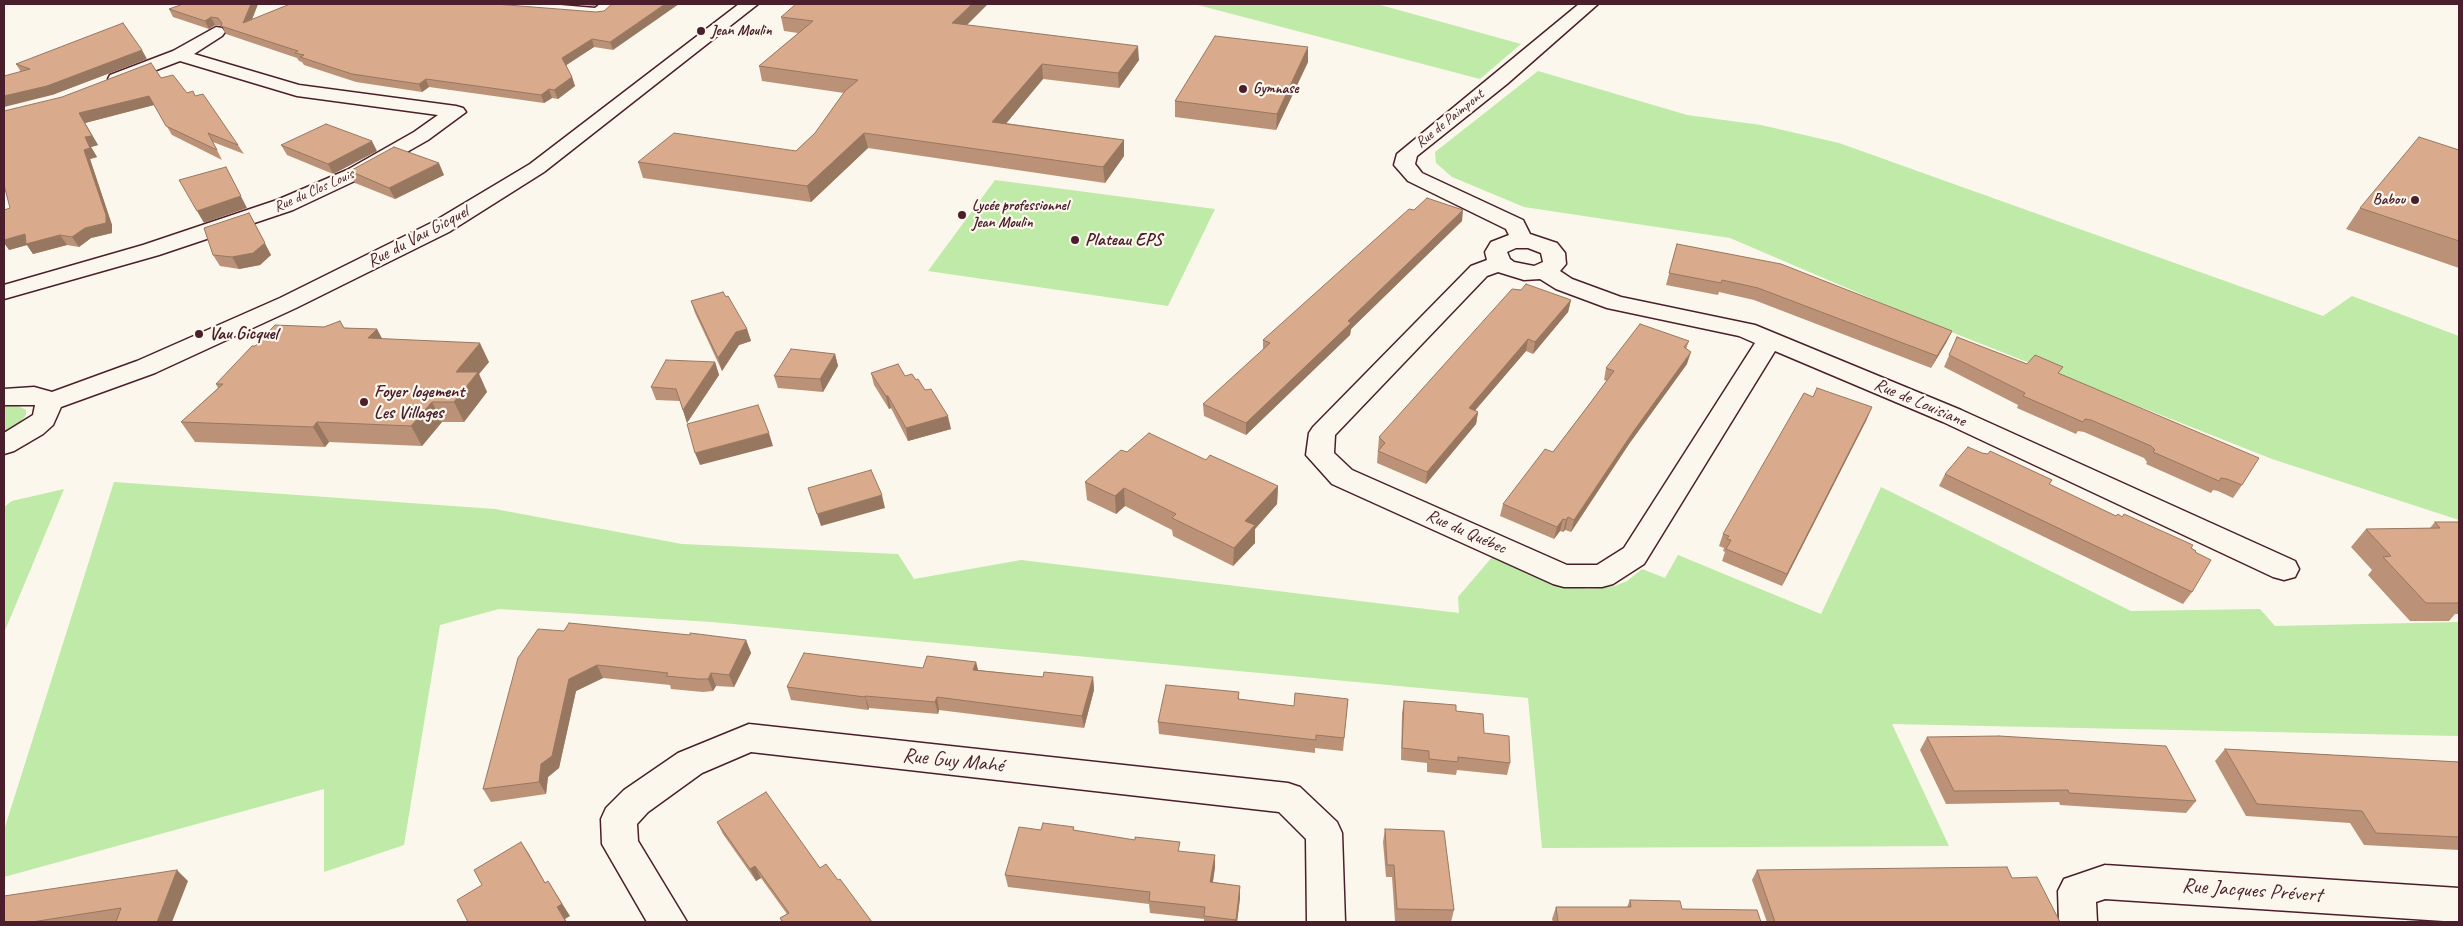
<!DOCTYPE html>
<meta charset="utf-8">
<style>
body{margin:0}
#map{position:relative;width:2463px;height:926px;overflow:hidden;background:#fbf7ec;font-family:Caveat,sans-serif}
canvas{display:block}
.frame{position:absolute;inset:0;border:5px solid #4a1f2b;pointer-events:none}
</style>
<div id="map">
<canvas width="2463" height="926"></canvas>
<div class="frame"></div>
</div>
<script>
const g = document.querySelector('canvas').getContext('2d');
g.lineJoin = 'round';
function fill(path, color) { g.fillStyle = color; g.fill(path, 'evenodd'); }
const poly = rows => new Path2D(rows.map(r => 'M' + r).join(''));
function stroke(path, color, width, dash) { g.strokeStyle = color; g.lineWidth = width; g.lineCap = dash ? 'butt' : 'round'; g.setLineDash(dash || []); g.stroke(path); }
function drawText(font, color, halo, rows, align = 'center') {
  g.font = font + ' Caveat,sans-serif'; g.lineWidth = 4.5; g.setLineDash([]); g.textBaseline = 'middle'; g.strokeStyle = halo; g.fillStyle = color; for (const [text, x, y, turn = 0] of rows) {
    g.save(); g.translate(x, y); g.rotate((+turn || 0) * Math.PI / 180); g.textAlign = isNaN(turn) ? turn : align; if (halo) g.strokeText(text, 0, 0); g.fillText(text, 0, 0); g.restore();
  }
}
const green = poly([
 [1194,4,1377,4,1521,44,1480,79],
 [1538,71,1687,115,1761,125,1839,143,2323,316,2352,296,2459,336,2459,520,2272,459,1931,324,1730,238,1524,207,1452,177,1436,163,1435,152],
 [995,180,1215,209,1168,306,928,271],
 [16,405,26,410,26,415,17,426,4,433,4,406],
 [114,482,495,509,682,544,898,554,914,579,1021,560,1459,613,1458,597,1493,556,1560,584,1587,589,1615,586,1627,581,1642,569,1665,578,1678,555,1821,614,1881,487,2131,611,2260,609,2275,626,2459,622,2459,736,1892,724,1949,846,1542,848,1528,698,712,622,499,609,440,625,404,845,324,872,324,789,4,877,4,830],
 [64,489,4,633,4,507,12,501]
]);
const minor = poly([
 [480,4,549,4,595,8,600,4,620,4,605,17,599,18,489,9,483,8,480,4],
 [739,4,758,4,544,172,449,232,296,308,155,373,61,407,53,425,43,434,14,451,4,454,4,433,33,415,35,405,4,405,4,389,34,387,52,392,137,361,280,298,433,222,530,164,739,4],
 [1579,4,1598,4,1507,84,1417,156,1415,164,1422,173,1523,220,1530,234,1557,243,1565,253,1566,264,1560,271,1572,279,1621,297,1755,325,1961,410,2295,561,2299,569,2295,577,2284,580,2273,577,1943,422,1775,351,1644,564,1613,584,1602,587,1564,587,1553,584,1332,484,1306,455,1309,433,1313,427,1471,266,1487,260,1485,252,1491,242,1509,235,1506,229,1408,181,1394,165,1397,154,1579,4],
 [1516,248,1528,248,1541,253,1543,262,1534,266,1514,262,1510,259,1507,252,1516,248],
 [1498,272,1524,280,1540,279,1556,289,1607,308,1739,336,1755,343,1624,548,1597,565,1567,565,1352,470,1334,453,1335,435,1487,276,1498,272],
 [216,27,222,28,225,32,222,36,194,54,299,85,456,106,463,108,466,112,428,140,361,178,293,210,159,255,4,299,4,285,143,245,277,200,347,170,414,132,438,115,297,96,180,61,117,85,110,83,108,79,110,75,173,51,216,27],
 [749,724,1288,783,1300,787,1337,822,1342,833,1345,922,1307,922,1306,839,1279,812,751,752,702,773,648,812,637,824,638,841,687,922,647,922,602,844,601,819,606,808,624,790,678,753,749,724],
 [2105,865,2459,888,2459,922,2105,899,2096,902,2097,922,2059,922,2058,891,2064,879,2105,865]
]);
const wall = poly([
 [183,4,258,4,252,20,596,12,604,11,613,50,594,47,566,65,572,77,575,86,558,99,552,98,544,103,429,87,422,92,356,82,304,65,302,62,299,61,297,58,226,34,222,26,215,25,209,29,173,17,169,9],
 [568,4,598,4,594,6],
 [781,17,967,25,1139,60,1119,88,1043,79,1006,123,1124,140,1124,156,1105,183,868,148,811,202,643,178,638,162,796,151,815,133,844,93,762,81,759,66,798,33,784,31],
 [147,59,52,95,21,72,16,64],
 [1308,62,1276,130,1175,117,1175,101],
 [161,78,187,93,195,96,238,145,244,154,213,142,222,160,172,135,154,105,85,123,98,145,91,147,97,157,90,159,112,225,112,233,91,238,79,247,67,245,33,254,27,245,9,250,10,208,4,111],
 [281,145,377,151,333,174,287,155],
 [2459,150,2459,268,2346,229,2360,208],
 [350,171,444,175,395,199,355,183],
 [1414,210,1462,221,1351,329,1350,335,1246,435,1204,416,1203,404,1263,350,1263,340],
 [249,213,271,255,260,265,239,269,220,266,213,255],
 [1677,244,1952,331,1946,343,1931,368,1754,300,1719,292,1718,295,1666,285],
 [726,297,747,329,751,341,739,345,722,371,695,313,691,301],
 [1571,300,1568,312,1533,354,1526,351,1475,410,1478,412,1476,424,1426,484,1377,463,1379,437],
 [324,327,377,329,382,339,489,362,479,374,487,392,464,422,442,422,422,446,329,442,325,447,195,442,181,422,218,388,216,384,255,346],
 [1957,337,2027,364,2060,374,2242,485,2233,498,2218,491,2213,490,2211,493,2146,464,2147,462,2144,458,2084,432,2078,431,2076,434,2017,408,2018,405,1944,367],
 [1689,341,1686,349,1687,364,1629,444,1571,532,1565,530,1563,532,1560,531,1554,539,1500,516,1503,504,1553,452,1607,381,1604,380,1606,368],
 [835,354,838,366,823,392,778,388,774,376],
 [715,362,719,375,687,423,680,401,656,400,651,387],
 [871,373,905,376,916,380,925,390,951,429,908,441,891,408,889,409,874,385],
 [1867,419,1782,586,1722,561,1725,552,1723,551,1724,548,1719,546,1723,534],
 [1127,452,1206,460,1278,486,1277,504,1255,529,1255,543,1233,566,1173,536,1172,530,1125,506,1116,514,1087,500,1085,482],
 [1982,453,2052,480,2049,485,2116,516,2191,549,2195,552,2192,592,2183,604,1939,486,1945,474],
 [2435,522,2459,522,2459,614,2455,614,2449,621,2410,621,2368,575,2372,570,2351,547,2366,529,2430,528],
 [564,631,690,635,746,640,751,653,734,687,716,686,713,691,703,692,671,689,670,685,603,678,576,691,559,768,548,777,546,794,491,802,483,789],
 [976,662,978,670,1043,677,1093,677,1094,690,1084,728,939,710,938,714,869,708,868,710,791,700,787,687,923,668],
 [1239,692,1239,699,1294,706,1348,699,1343,751,1315,748,1315,753,1159,734,1158,722],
 [1404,701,1456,711,1484,733,1510,763,1507,775,1457,770,1456,775,1427,772,1427,763,1401,760,1402,713],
 [1927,737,2196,801,2186,813,2060,805,2059,802,1946,804,1920,750],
 [2225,749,2459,762,2459,850,2364,845,2350,823,2246,816,2215,761],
 [717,822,820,868,838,880,872,922,782,922,780,918,787,914,761,878,756,881,723,834],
 [1385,829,1454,910,1451,922,1395,921,1392,877,1386,877,1383,842],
 [1074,830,1180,851,1215,867,1213,882,1240,886,1240,898,1237,922,1204,922,1204,919,1150,913,1149,904,1008,887,1005,875],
 [1757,870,2012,878,2060,922,1767,922,1752,880],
 [188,881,116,921,111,922,4,922],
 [1630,900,1682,909,1761,922,1553,922,1552,919,1556,907,1627,907]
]);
const shadedWall = poly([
 [251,4,258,4,247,31,243,23],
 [665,4,679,4,613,50,610,42],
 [972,4,988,4,954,38,952,23],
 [211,17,215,25,209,29,205,21],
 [592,39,594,47,565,66,562,58],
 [1138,46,1139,60,1119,88,1118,73],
 [1308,47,1308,62,1276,130,1277,114],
 [142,50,147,59,52,95,4,107,4,96],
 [1042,64,1043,79,995,137,992,122],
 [572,77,575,86,558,99,554,90],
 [426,79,429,87,422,92,419,84],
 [549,89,552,98,544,103,541,95],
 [149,96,154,105,85,123,98,145,91,147,97,157,90,159,112,225,112,233,91,238,79,247,72,237,84,150,79,113],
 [864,133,868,148,811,202,807,186],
 [1124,140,1124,156,1105,183,1103,167],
 [372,141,377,151,333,174,328,164],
 [439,163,444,175,395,199,389,188],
 [226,167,247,208,204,223,197,211],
 [1463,210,1462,221,1351,329,1350,335,1246,435,1246,423,1348,321],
 [249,213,271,255,260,265,239,269,232,257],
 [25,234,60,235,67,245,33,254,27,245,9,250,4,243,4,240],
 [1571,300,1568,312,1533,354,1535,342],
 [377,329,387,348,368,338],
 [747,329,751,341,739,345,722,371,718,358,736,332],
 [1952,331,1946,343,1931,368,1937,356],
 [1528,339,1526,351,1467,420,1469,408],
 [480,343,489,362,479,374,487,392,464,422,454,402,456,372],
 [1691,352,1687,364,1629,444,1571,532,1574,520,1633,432],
 [835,354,838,366,823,392,820,379],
 [715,362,719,375,687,423,683,410],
 [886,396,888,396,891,408,889,409],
 [432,402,442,422,422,446,411,426],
 [1872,407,1867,419,1782,586,1787,574],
 [1478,412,1476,424,1426,484,1427,472],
 [948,416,951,429,908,441,906,428],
 [317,422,329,442,325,447,313,427],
 [769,433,773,446,700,465,695,453],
 [1278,486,1277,504,1255,529,1255,543,1233,566,1234,548,1245,521],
 [1124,488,1125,506,1116,514,1115,496],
 [882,495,885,508,821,526,817,514],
 [1568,517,1565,530,1563,532,1566,520],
 [1563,519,1560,531,1554,539,1557,527],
 [746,640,751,653,734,687,729,675],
 [976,662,979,674,973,670],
 [597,665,603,678,576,691,559,768,548,777,546,794,539,782,541,764,569,679],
 [711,673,716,686,713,691,708,679],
 [1093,677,1094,690,1084,728,1082,716],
 [865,696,869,708,868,710,865,697],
 [937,697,939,710,938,714,935,702],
 [521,842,529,854,552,895,545,883],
 [1215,855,1215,867,1211,894,1210,882],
 [755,866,761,878,756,881,750,869],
 [177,870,188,881,172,922,157,922],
 [548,881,570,916,565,919,567,922,566,922,557,907],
 [1240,886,1240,898,1237,922,1236,922]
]);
const building = poly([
 [183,4,251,4,243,23,290,4,495,4,596,12,604,11,612,4,665,4,610,42,592,39,562,58,572,77,554,90,549,89,541,95,426,79,419,84,352,74,300,57,304,55,295,53,298,51,221,26,222,23,218,18,211,17,205,21,169,9,183,4],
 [796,4,972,4,952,23,1138,46,1118,73,1042,64,992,122,1124,140,1103,167,864,133,807,186,638,162,674,133,796,151,815,133,845,91,858,80,759,66,813,21,781,17,796,4],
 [123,23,142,50,47,86,4,96,4,76,30,69,16,64,123,23],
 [1215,36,1308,47,1277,114,1175,101,1215,36],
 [151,63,161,78,173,75,187,93,193,91,195,96,203,94,238,145,208,133,217,150,166,126,149,96,79,113,92,136,85,137,90,148,84,150,106,215,106,223,85,228,72,237,60,235,26,244,25,234,4,240,4,210,10,208,4,185,4,111,62,97,151,63],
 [326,124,372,141,328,164,281,145,326,124],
 [2419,137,2459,150,2459,241,2360,208,2419,137],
 [394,147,439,163,389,188,350,171,394,147],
 [226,167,241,196,197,211,179,180,226,167],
 [1427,198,1463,210,1348,321,1351,323,1246,423,1203,404,1270,343,1263,340,1409,209,1414,210,1427,198],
 [249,213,265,243,253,253,232,257,213,255,204,228,249,213],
 [1677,244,1781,264,1952,331,1937,356,1758,288,1722,280,1721,283,1669,273,1677,244],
 [1526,284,1571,300,1535,342,1528,339,1469,408,1478,412,1427,472,1378,451,1385,443,1379,437,1512,289,1521,290,1526,284],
 [723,292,726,297,728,296,747,329,736,332,718,358,691,301,723,292],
 [340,321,344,328,377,329,368,338,480,343,456,372,478,372,454,402,432,402,411,426,317,422,313,427,181,422,223,384,216,384,252,346,255,346,275,325,324,327,340,321],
 [1640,324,1689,341,1684,347,1691,352,1633,432,1574,520,1568,517,1566,520,1563,519,1557,527,1503,504,1545,449,1553,452,1585,410,1614,371,1606,368,1640,324],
 [1957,337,2027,364,2035,355,2063,367,2058,373,2259,458,2242,485,2227,479,2221,478,2219,481,2153,452,2155,450,2151,446,2091,420,2085,419,2083,422,2023,396,2025,393,1949,355,1957,337],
 [791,349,835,354,820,379,774,376,791,349],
 [666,360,715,362,683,410,676,389,651,387,666,360],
 [898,364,905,376,912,374,916,380,918,379,925,390,931,389,948,416,906,428,888,396,886,396,871,373,898,364],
 [1817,388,1872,407,1787,574,1726,549,1731,540,1727,539,1729,536,1723,534,1804,393,1813,397,1817,388],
 [758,405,769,433,695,453,687,424,758,405],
 [1149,433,1206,460,1210,455,1278,486,1245,521,1255,525,1234,548,1172,518,1176,514,1124,488,1115,496,1085,482,1121,450,1127,452,1149,433],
 [1968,447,1982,453,1988,454,1990,451,2052,480,2049,484,2116,516,2118,514,2122,517,2124,514,2193,545,2191,548,2196,551,2195,552,2211,560,2192,592,1945,474,1968,447],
 [871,470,882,495,817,514,808,488,871,470],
 [2435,522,2459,522,2459,603,2426,603,2383,557,2391,556,2366,529,2440,528,2435,522],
 [569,623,690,635,690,633,746,640,729,675,711,673,708,679,698,679,666,676,668,673,597,665,569,679,552,756,541,764,539,782,483,789,518,658,538,629,564,631,569,623],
 [804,653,923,668,927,656,976,662,973,670,1043,677,1044,672,1093,677,1082,716,937,697,935,702,865,696,865,697,787,687,804,653],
 [1166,685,1239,692,1238,699,1294,706,1295,693,1348,699,1344,738,1316,735,1316,740,1158,722,1166,685],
 [1404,701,1456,705,1456,711,1483,714,1484,733,1509,736,1510,763,1458,757,1458,762,1429,759,1429,751,1402,748,1404,701],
 [1999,736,2166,746,2196,801,2069,793,2068,790,1954,791,1927,737,1999,736],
 [2225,749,2459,762,2459,837,2376,833,2362,811,2257,804,2225,749],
 [766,792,820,868,826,864,838,880,840,879,872,922,783,922,780,918,789,913,755,866,750,869,717,822,766,792],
 [1043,823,1074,827,1073,830,1135,840,1135,837,1180,842,1178,851,1215,855,1210,882,1240,886,1236,920,1204,916,1205,907,1149,901,1150,892,1005,875,1019,827,1041,830,1043,823],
 [1385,829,1444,831,1454,910,1397,909,1394,865,1387,865,1385,829],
 [521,842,545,883,548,881,562,904,557,907,566,922,468,922,457,900,482,885,474,870,521,842],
 [2007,867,2012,878,2037,877,2060,922,1775,922,1757,870,2007,867],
 [177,870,157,922,116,922,121,908,32,922,4,922,4,896,177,870],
 [1630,900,1680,901,1682,909,1757,910,1761,922,1558,922,1556,907,1631,907,1630,900]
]);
const markers = [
 [701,31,5,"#4a1f2b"],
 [1243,89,5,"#4a1f2b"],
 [2415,200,5,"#4a1f2b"],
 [962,215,5,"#4a1f2b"],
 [1075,240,5,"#4a1f2b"],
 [199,334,5,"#4a1f2b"],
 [364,402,5,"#4a1f2b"]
];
const farPoinames = [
 ["Jean Moulin",711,31],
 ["Gymnase",1253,89],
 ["Babou",2405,200,"right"],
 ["Lycée professionnel",972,206],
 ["Jean Moulin",972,223]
];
const farStreetnames = [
 ["Rue de Paimpont",1450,119,-39],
 ["Rue du Clos Louis",314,191,-24]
];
const streetNames = [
 ["Rue du Vau Gicquel",418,237,-28],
 ["Rue de Louisiane",1920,403,23],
 ["Rue du Québec",1466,532,24]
];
const poiNames = [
 ["Plateau EPS",1085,240],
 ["Vau Gicquel",209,334],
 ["Foyer logement",374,392],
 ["Les Villages",374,413]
];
const nearStreetnames = [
 ["Rue Guy Mahé",953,761,6],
 ["Rue Jacques Prévert",2252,891,4]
];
fill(green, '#bfeaa7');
stroke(minor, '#4a1f2b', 3);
fill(minor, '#fbf7ec');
fill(wall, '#bb9278');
fill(shadedWall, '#987761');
fill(building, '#d9aa8b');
stroke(building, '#987761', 1);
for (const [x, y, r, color] of markers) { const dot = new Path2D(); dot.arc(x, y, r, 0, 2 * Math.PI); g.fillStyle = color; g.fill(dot); stroke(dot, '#fbf7ec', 2); }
drawText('bold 15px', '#4a1f2b', '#fbf7ec', farPoinames, 'left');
drawText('15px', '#4a1f2b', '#fbf7ec', farStreetnames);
drawText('18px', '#4a1f2b', '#fbf7ec', streetNames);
drawText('bold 18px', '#4a1f2b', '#fbf7ec', poiNames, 'left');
drawText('21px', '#4a1f2b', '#fbf7ec', nearStreetnames);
</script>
